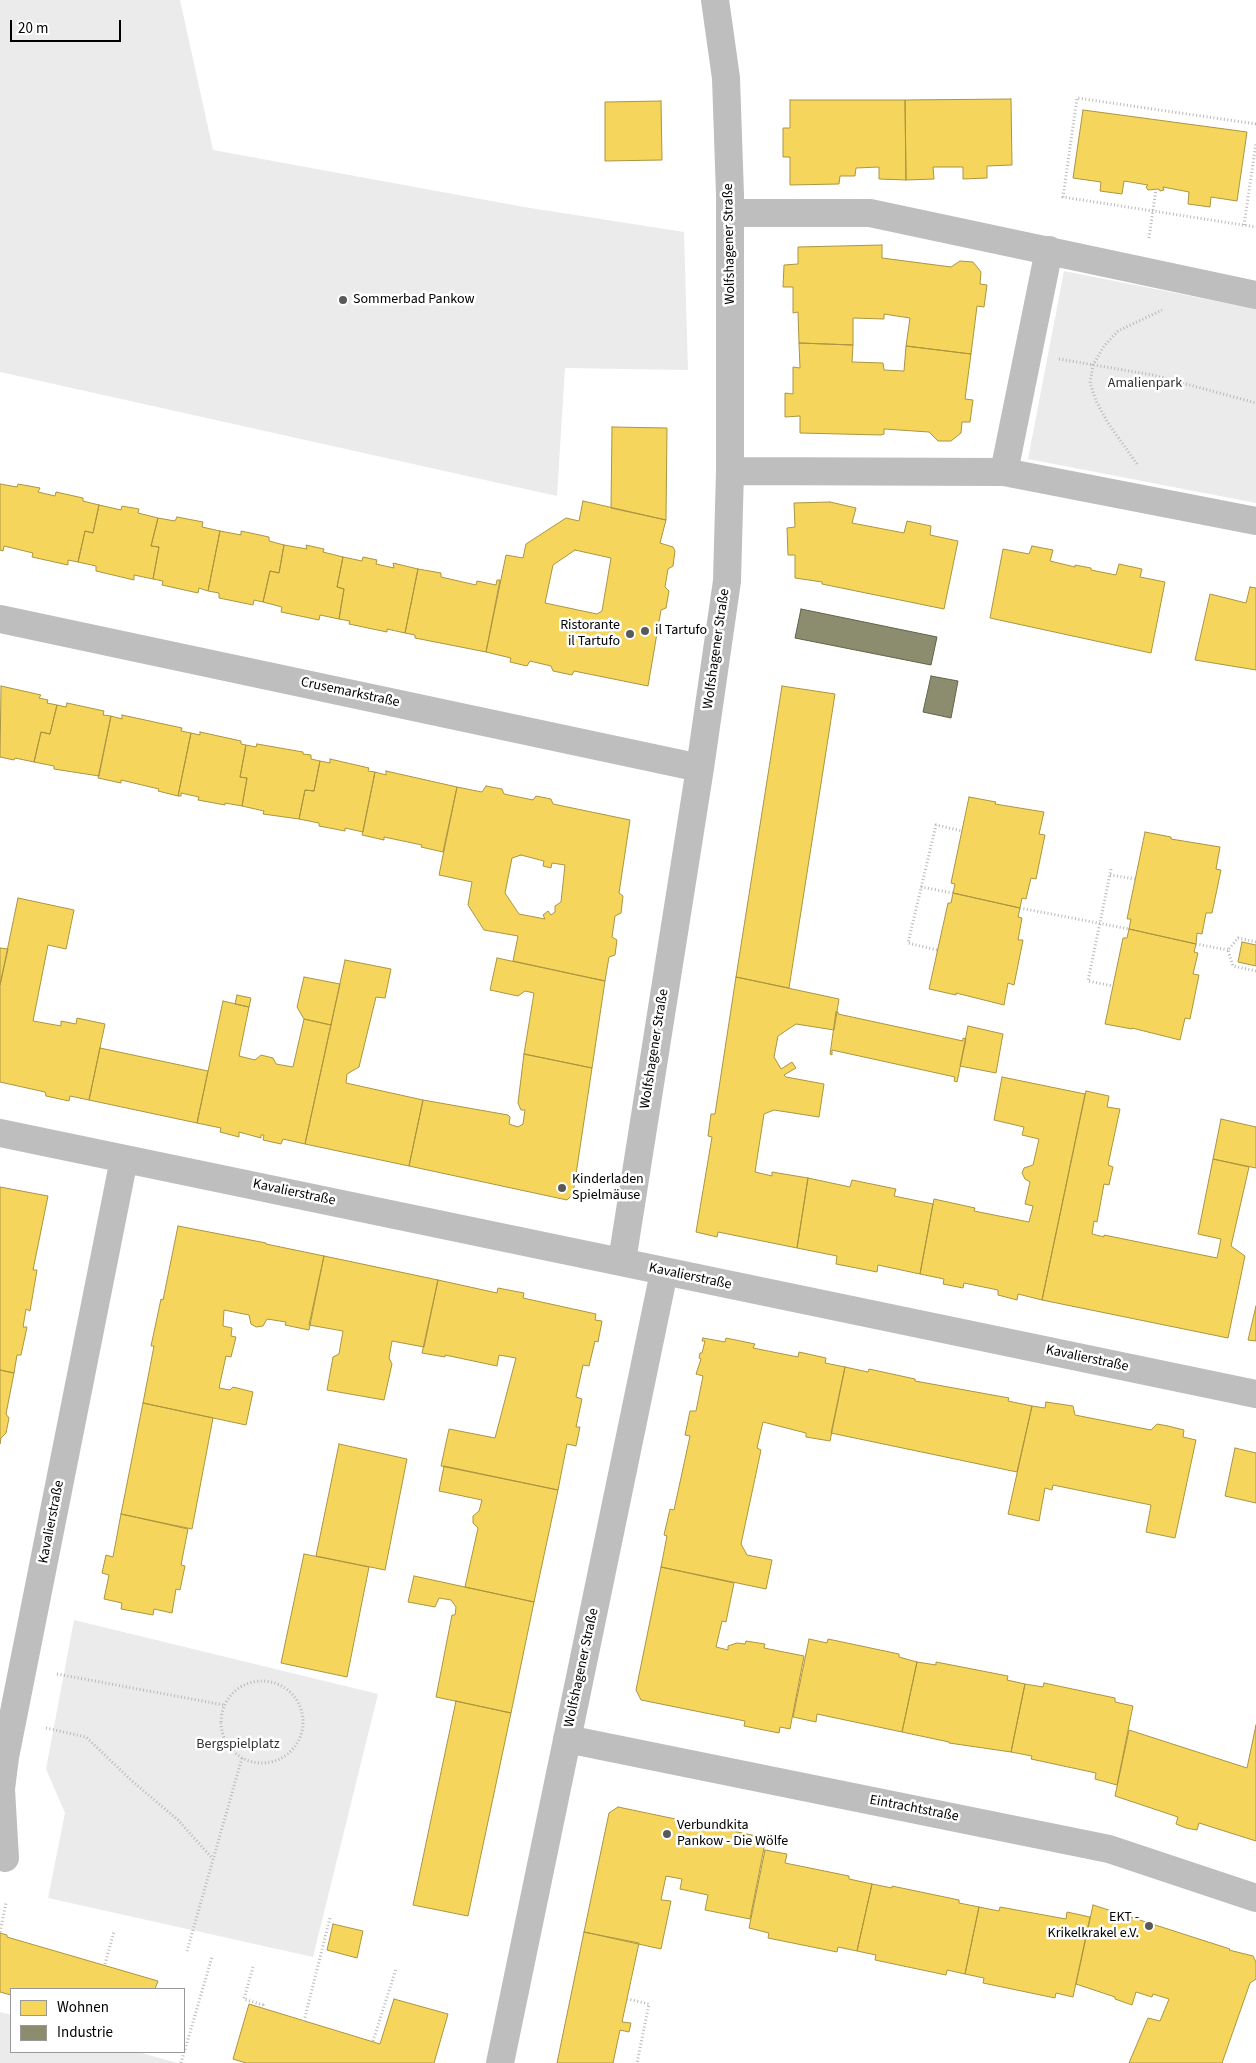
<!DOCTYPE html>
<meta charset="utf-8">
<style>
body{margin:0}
#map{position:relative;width:1256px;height:2063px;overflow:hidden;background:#fff;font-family:"Source Sans 3",sans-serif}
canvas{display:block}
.legend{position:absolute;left:10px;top:1988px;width:175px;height:65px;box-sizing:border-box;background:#fff;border:1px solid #999;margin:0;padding:6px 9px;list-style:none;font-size:15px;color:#000}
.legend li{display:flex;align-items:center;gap:10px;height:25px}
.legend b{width:25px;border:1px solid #999}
.scale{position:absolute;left:10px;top:20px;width:111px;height:22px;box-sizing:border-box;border:2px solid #000;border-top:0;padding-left:6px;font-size:15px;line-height:18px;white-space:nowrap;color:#000;-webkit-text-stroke:4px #fff;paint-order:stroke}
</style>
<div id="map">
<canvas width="1256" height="2063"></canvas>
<ul class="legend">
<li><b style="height:14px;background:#f6d55c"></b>Wohnen</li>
<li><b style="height:14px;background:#8c8c6e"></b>Industrie</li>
</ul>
<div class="scale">20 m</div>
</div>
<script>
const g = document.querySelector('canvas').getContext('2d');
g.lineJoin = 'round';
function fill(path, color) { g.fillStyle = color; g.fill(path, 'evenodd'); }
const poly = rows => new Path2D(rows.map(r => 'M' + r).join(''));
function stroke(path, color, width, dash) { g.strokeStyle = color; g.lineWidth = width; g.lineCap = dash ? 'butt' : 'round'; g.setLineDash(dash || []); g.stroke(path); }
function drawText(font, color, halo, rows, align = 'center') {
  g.font = font + ' "Source Sans 3",sans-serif'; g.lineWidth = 5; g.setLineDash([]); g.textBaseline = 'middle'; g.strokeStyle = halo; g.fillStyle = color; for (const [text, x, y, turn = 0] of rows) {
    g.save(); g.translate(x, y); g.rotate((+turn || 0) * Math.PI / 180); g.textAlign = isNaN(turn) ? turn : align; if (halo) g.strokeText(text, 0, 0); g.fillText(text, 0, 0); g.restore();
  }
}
const green = poly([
 [0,0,180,0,213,150,524,207,684,232,688,370,565,368,557,496,0,372],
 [1064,271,1256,309,1256,503,1028,459],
 [74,1620,378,1694,313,1957,48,1898,65,1813,46,1769],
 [0,2012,11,2015,11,2052,138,2052,178,2063,0,2063]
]);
const homes = poly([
 [1011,99,1012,165,987,166,987,178,963,179,963,167,933,167,934,179,906,180,905,100,1011,99],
 [790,100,905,100,906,180,879,179,879,167,856,168,855,176,840,176,839,184,790,185,790,157,783,157,783,128,790,128,790,100],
 [661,101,662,160,605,161,605,102,661,101],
 [1083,110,1247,132,1237,201,1211,197,1210,207,1188,204,1189,192,1163,187,1164,190,1160,191,1159,189,1148,190,1146,187,1148,185,1124,181,1122,194,1100,191,1101,182,1073,178,1083,110],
 [882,245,882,258,951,267,960,261,973,262,981,272,980,284,987,285,984,307,977,306,971,354,906,346,910,318,884,314,884,319,853,318,853,345,799,343,798,312,793,313,793,287,783,287,784,265,798,264,798,247,882,245],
 [799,343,853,345,852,362,883,363,884,370,904,371,906,346,971,354,965,399,973,400,970,422,962,422,961,433,951,441,938,441,929,432,884,429,884,434,881,435,800,433,800,416,785,417,785,393,793,394,793,367,800,368,799,343],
 [612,427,667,428,666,520,611,508,612,427],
 [0,484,17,487,18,484,40,488,38,492,55,496,56,492,83,498,83,501,99,505,93,533,85,531,78,562,68,560,68,565,32,557,33,553,4,546,3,551,0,550,0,484],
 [583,501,666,520,660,543,673,547,675,551,673,566,668,569,665,587,669,591,666,608,661,610,648,686,574,671,572,675,553,671,551,666,530,661,527,666,510,662,511,658,486,652,506,555,523,558,526,544,566,518,579,521,583,501],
 [575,550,611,558,602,611,597,614,545,603,553,565,575,550],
 [830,502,856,508,852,523,904,533,907,521,931,526,930,535,958,541,944,609,822,584,822,582,795,578,795,555,788,555,787,528,795,527,794,503,830,502],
 [99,505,121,510,122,506,139,509,138,513,158,518,151,546,159,547,153,579,134,575,134,580,96,571,96,566,78,562,85,531,93,533,99,505],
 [177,517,203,522,202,527,220,531,208,591,199,588,198,593,162,585,163,581,153,579,159,547,151,546,158,518,175,521,177,517],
 [220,531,241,535,241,531,269,537,269,541,284,545,279,573,270,571,263,602,254,600,253,605,219,598,219,593,208,591,220,531],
 [284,545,307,549,306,545,324,549,323,552,343,557,337,587,344,589,339,619,320,615,319,620,281,612,282,607,263,602,270,571,279,573,284,545],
 [1032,546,1053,550,1050,561,1075,567,1075,565,1091,568,1091,570,1116,575,1119,564,1142,569,1140,577,1165,582,1151,653,990,618,1003,549,1029,554,1032,546],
 [343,557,362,561,363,557,377,560,376,564,394,568,393,563,418,569,405,633,387,629,387,632,349,624,350,621,339,619,344,589,337,587,343,557],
 [418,569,441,573,441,577,476,585,477,581,496,585,497,580,500,580,486,652,415,638,415,635,405,633,418,569],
 [1250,587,1256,588,1256,670,1195,660,1210,594,1246,603,1250,587],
 [1,686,41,695,39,698,48,700,47,703,57,705,50,734,41,732,34,762,15,758,14,760,0,757,1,686],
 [782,686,835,694,789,988,736,977,782,686],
 [67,703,104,711,103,715,111,716,99,776,54,769,54,766,34,762,41,732,50,734,57,705,66,707,67,703],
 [122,715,182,728,181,731,191,733,178,796,158,791,159,789,121,780,121,783,98,778,111,716,122,719,122,715],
 [200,732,241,741,241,744,246,745,240,777,247,778,242,806,225,803,225,805,198,800,199,797,181,793,181,796,178,796,191,733,200,735,200,732],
 [257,744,303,752,303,754,311,755,311,759,320,761,314,791,305,790,299,819,263,814,264,811,242,806,247,778,240,777,246,745,256,747,257,744],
 [330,759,369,768,368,771,375,772,363,832,345,828,345,831,319,826,319,823,299,819,305,790,314,791,320,761,330,763,330,759],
 [386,771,457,787,443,852,421,847,422,845,384,837,384,840,362,835,375,772,386,775,386,771],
 [486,786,502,789,504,794,533,800,536,796,551,799,553,804,630,820,619,893,623,896,621,913,615,916,612,937,617,940,615,955,609,957,605,981,513,961,518,936,484,930,468,905,472,882,439,875,457,787,482,792,486,786],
 [521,855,544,861,543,866,551,868,552,863,565,865,561,902,555,906,555,912,551,915,548,911,543,915,545,919,519,914,505,893,512,858,521,855],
 [969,797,996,802,995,804,1044,812,1039,834,1045,835,1036,879,1031,878,1026,899,1022,898,1020,908,953,893,955,884,951,883,969,797],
 [1145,832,1171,837,1171,839,1220,847,1216,869,1221,870,1212,913,1206,913,1202,934,1197,933,1196,944,1129,929,1131,919,1127,919,1145,832],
 [953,893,1020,908,1018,917,1022,918,1018,940,1023,940,1014,985,1008,983,1004,1005,956,993,956,995,929,989,948,903,951,903,953,893],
 [18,898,74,910,66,949,48,945,33,1021,61,1026,61,1021,76,1024,77,1018,105,1024,89,1100,70,1096,69,1101,46,1096,45,1092,0,1082,0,985,18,898],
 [1129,929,1196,944,1194,952,1198,953,1193,974,1199,975,1190,1019,1185,1018,1180,1040,1132,1028,1132,1029,1105,1024,1123,938,1127,938,1129,929],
 [1242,942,1256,945,1256,966,1238,962,1242,942],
 [0,948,8,949,0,985,0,948],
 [497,958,605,981,592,1068,524,1054,534,993,525,991,518,996,490,990,497,958],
 [345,960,391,969,385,998,376,997,359,1067,347,1074,346,1083,423,1100,409,1166,305,1144,345,960],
 [304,977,340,984,331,1025,304,1019,297,1007,304,977],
 [736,977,839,999,834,1030,796,1024,778,1036,774,1057,781,1069,792,1062,796,1068,784,1075,786,1077,824,1084,819,1117,774,1110,764,1114,755,1172,772,1176,772,1172,808,1178,797,1248,718,1232,717,1237,696,1232,712,1137,708,1136,711,1114,715,1114,736,977],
 [237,995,251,998,249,1007,235,1004,237,995],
 [223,1001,249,1007,239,1056,255,1060,261,1055,273,1058,276,1064,293,1067,304,1019,331,1025,305,1144,283,1139,281,1144,263,1140,264,1135,261,1135,261,1138,239,1132,239,1137,220,1132,221,1128,197,1123,223,1001],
 [836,1012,838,1012,838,1014,963,1041,963,1038,966,1039,957,1082,954,1081,955,1077,832,1050,832,1055,830,1054,836,1012],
 [968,1026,1003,1034,996,1073,960,1066,968,1026],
 [100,1048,208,1071,197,1123,89,1100,100,1048],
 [524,1054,592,1068,573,1194,567,1200,409,1166,423,1100,508,1115,510,1117,509,1124,518,1127,523,1124,525,1110,521,1110,518,1103,524,1054],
 [1002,1077,1085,1094,1042,1300,1018,1294,1017,1300,998,1295,998,1290,964,1283,963,1288,943,1284,944,1279,920,1274,934,1199,975,1208,974,1211,1029,1222,1033,1206,1025,1204,1030,1182,1025,1179,1022,1173,1024,1168,1033,1165,1039,1139,1022,1135,1024,1127,994,1120,1002,1077],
 [1086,1091,1109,1096,1107,1107,1120,1109,1108,1165,1113,1167,1109,1185,1104,1184,1097,1222,1094,1221,1092,1234,1104,1237,1104,1235,1217,1258,1221,1239,1198,1234,1213,1159,1249,1167,1231,1246,1245,1256,1228,1338,1042,1300,1086,1091],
 [1221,1119,1256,1127,1256,1168,1213,1159,1221,1119],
 [808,1178,850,1187,852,1180,896,1189,894,1196,933,1204,920,1274,878,1265,877,1272,836,1264,837,1256,797,1248,808,1178],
 [0,1187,48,1196,33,1270,37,1270,30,1311,26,1309,23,1327,27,1327,21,1355,17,1355,14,1373,0,1370,0,1187],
 [178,1226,266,1243,266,1244,324,1256,309,1330,285,1325,286,1322,267,1319,263,1326,256,1327,251,1324,249,1315,224,1310,223,1326,232,1328,231,1336,236,1337,231,1357,226,1356,219,1388,230,1390,233,1387,253,1392,246,1425,143,1403,154,1346,151,1346,161,1299,163,1300,178,1226],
 [324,1256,438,1280,424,1347,392,1341,389,1358,392,1364,384,1400,327,1390,333,1357,339,1354,343,1331,309,1325,324,1256],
 [438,1280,497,1293,498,1288,524,1293,523,1298,596,1314,595,1320,602,1321,598,1342,595,1341,589,1366,583,1365,576,1397,582,1399,576,1427,580,1427,576,1446,567,1444,558,1490,441,1466,449,1429,495,1438,516,1358,499,1355,497,1366,445,1355,445,1357,422,1353,438,1280],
 [1256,1306,1256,1341,1248,1340,1256,1306],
 [703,1338,725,1342,726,1338,755,1344,753,1348,798,1357,799,1352,826,1358,825,1363,845,1367,830,1441,806,1437,806,1433,763,1422,757,1448,761,1450,741,1544,747,1555,772,1560,766,1589,661,1567,667,1536,664,1535,670,1509,674,1510,690,1436,685,1435,690,1411,696,1411,703,1376,696,1374,701,1359,699,1358,700,1353,702,1353,705,1341,702,1341,703,1338],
 [845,1367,868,1372,869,1369,915,1379,915,1381,1009,1398,1008,1401,1032,1406,1017,1472,831,1433,845,1367],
 [0,1370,14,1373,6,1414,9,1418,6,1433,1,1438,0,1444,0,1370],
 [1046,1402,1073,1406,1075,1415,1151,1430,1157,1424,1168,1426,1184,1430,1183,1437,1196,1440,1175,1538,1146,1532,1151,1505,1053,1485,1052,1490,1045,1488,1039,1521,1008,1514,1032,1406,1045,1408,1046,1402],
 [143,1403,213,1418,192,1529,121,1514,143,1403],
 [339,1444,407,1459,385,1570,316,1556,339,1444],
 [1235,1448,1256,1453,1256,1503,1225,1496,1235,1448],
 [444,1466,558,1490,534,1602,465,1587,478,1528,473,1523,473,1516,479,1511,482,1500,439,1491,444,1466],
 [121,1514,188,1529,181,1565,185,1566,180,1590,176,1589,172,1613,154,1609,153,1615,121,1609,122,1603,104,1599,109,1575,102,1573,106,1555,113,1557,121,1514],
 [304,1554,369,1567,347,1677,281,1663,304,1554],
 [661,1567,734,1583,726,1622,722,1621,716,1647,728,1650,728,1646,737,1643,745,1644,746,1641,765,1644,764,1648,804,1656,790,1729,780,1727,779,1733,744,1726,745,1721,641,1700,636,1690,661,1567],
 [414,1576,534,1602,511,1713,436,1697,452,1615,455,1615,456,1607,451,1600,439,1598,435,1607,408,1602,414,1576],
 [809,1639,827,1643,828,1639,899,1654,899,1657,917,1662,902,1732,817,1714,816,1722,793,1717,809,1639],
 [917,1662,936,1665,936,1662,1008,1676,1007,1680,1025,1684,1011,1752,949,1743,949,1742,902,1732,917,1662],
 [1044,1683,1115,1698,1115,1702,1133,1706,1117,1785,1095,1779,1096,1773,1031,1759,1032,1756,1011,1752,1025,1684,1043,1687,1044,1683],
 [456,1701,511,1713,468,1916,413,1905,456,1701],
 [1256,1725,1256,1841,1199,1823,1197,1830,1186,1828,1176,1824,1178,1817,1115,1796,1129,1730,1247,1768,1256,1725],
 [618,1807,766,1838,750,1919,705,1910,708,1895,680,1889,682,1879,666,1876,661,1900,671,1901,661,1949,584,1932,609,1813,618,1807],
 [765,1850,787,1854,785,1863,849,1876,849,1879,872,1884,857,1951,838,1947,837,1952,768,1938,769,1933,749,1928,765,1850],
 [872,1884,892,1888,892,1886,959,1900,959,1903,979,1907,965,1974,947,1970,946,1975,875,1960,876,1955,857,1951,872,1884],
 [1093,1905,1230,1949,1229,1950,1253,1956,1256,1962,1256,1979,1250,1983,1222,2063,1129,2063,1148,2018,1160,2021,1169,1999,1153,1994,1152,1997,1136,1992,1132,2005,1115,1999,1115,1997,1076,1984,1093,1905],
 [979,1907,999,1911,1000,1907,1066,1919,1067,1912,1090,1917,1073,1997,1056,1993,1055,1998,983,1983,984,1978,965,1974,979,1907],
 [333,1924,363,1931,357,1958,327,1950,333,1924],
 [584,1932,639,1943,622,2022,631,2023,629,2032,620,2030,613,2063,557,2063,584,1932],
 [0,1933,7,1935,7,1937,158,1981,155,1989,11,1989,11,1995,0,1992,0,1933],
 [394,1999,448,2014,434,2063,246,2063,233,2059,249,2004,380,2044,394,1999]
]);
const industry = poly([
 [801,609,937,637,931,665,795,638,801,609],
 [931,676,958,681,951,718,923,712,931,676]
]);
const path = poly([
 [1256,124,1077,98,1063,197,1256,227],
 [1244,225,1256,143],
 [1149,238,1156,189],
 [1059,359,1153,375,1256,403],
 [1137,464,1108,423,1096,401,1090,383,1093,365,1104,346,1118,331,1162,310],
 [1111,869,1088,981,1113,986],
 [1110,875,1135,879],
 [921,887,953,893],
 [1020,908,1129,929],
 [1256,942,1238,938,1228,950,1233,966,1256,971],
 [1196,944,1228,950],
 [937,950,908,943,936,825,962,831],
 [57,1674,224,1705],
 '221 1722a41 41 0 1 1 82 0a41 41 0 1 1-82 0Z',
 [46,1728,86,1737,132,1781,178,1820,213,1859],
 [0,1932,6,1903],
 [187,1951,242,1758],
 [105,1964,114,1931],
 [253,1967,244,1999,263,2005,262,2008],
 [627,1999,649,2004,637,2063],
 [304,2021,330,1918],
 [373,2041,396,1969],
 [181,2063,212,1957]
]);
const minor = poly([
 [730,213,870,213,1256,295],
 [730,471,1004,472,1256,521],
 [1004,472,1049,250],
 [0,619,700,768],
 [0,1133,1256,1394],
 [622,1261,700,768,727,581,730,471,730,195,726,78,715,0],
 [567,1739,1109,1849,1256,1898],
 [5,1858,1,1789,5,1757,124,1159],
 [500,2063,664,1272]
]);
const markers = [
 [343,300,5,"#595959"],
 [645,631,5,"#595959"],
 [630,634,5,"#595959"],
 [562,1188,5,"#595959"],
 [667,1834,5,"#595959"],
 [1149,1926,5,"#595959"]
];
const streetNames = [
 ["Wolfshagener Straße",730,244,-91],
 ["Wolfshagener Straße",717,649,-82],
 ["Crusemarkstraße",350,693,12],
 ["Wolfshagener Straße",655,1049,-81],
 ["Kavalierstraße",294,1193,12],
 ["Kavalierstraße",690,1277,12],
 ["Kavalierstraße",1087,1359,12],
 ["Kavalierstraße",52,1522,-79],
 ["Wolfshagener Straße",582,1668,-78],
 ["Eintrachtstraße",914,1809,11]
];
const poiNames = [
 ["Sommerbad Pankow",353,300],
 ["Ristorante",620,626,"right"],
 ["il Tartufo",620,642,"right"],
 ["il Tartufo",655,631],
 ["Kinderladen",572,1180],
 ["Spielmäuse",572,1196],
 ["Verbundkita",677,1826],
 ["Pankow - Die Wölfe",677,1842],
 ["EKT -",1139,1918,"right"],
 ["Krikelkrakel e.V.",1139,1934,"right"]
];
const parkNames = [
 ["Amalienpark",1145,384],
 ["Bergspielplatz",238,1745]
];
fill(green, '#ebebeb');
fill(homes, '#f6d55c');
stroke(homes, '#ac9540', 1);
fill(industry, '#8c8c6e');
stroke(industry, '#62624d', 1);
stroke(path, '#b9b9b9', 3, [1, 2.5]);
stroke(minor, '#bebebe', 28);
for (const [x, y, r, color] of markers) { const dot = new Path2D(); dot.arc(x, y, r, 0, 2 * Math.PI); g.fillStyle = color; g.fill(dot); stroke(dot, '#fff', 2); }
drawText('14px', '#000', '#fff', streetNames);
drawText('14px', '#000', '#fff', poiNames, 'left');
drawText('14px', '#323232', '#fff', parkNames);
</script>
